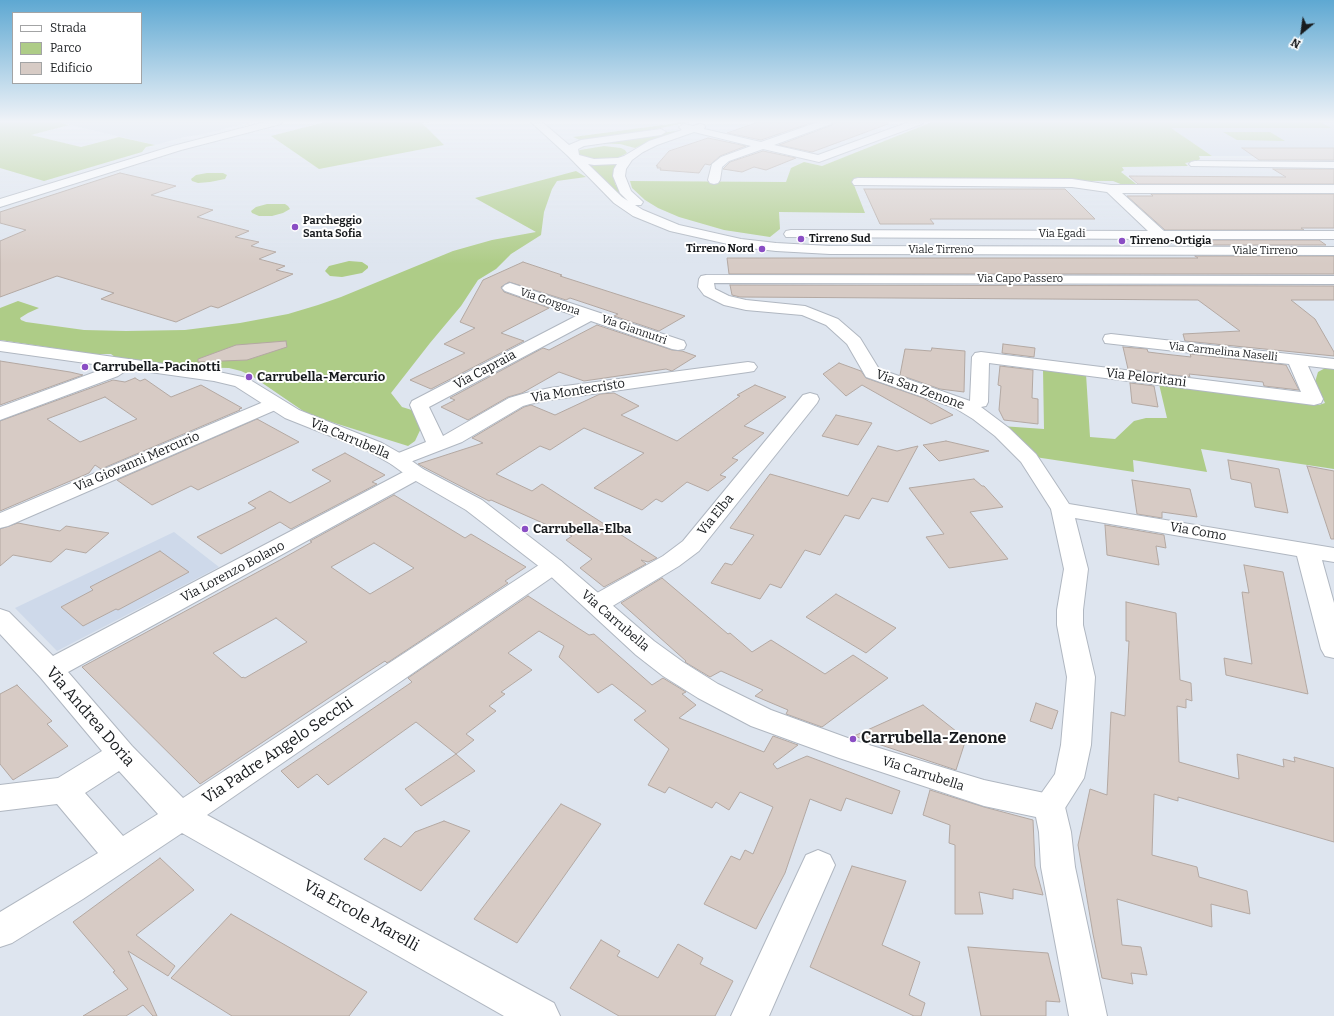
<!DOCTYPE html>
<style>
body{margin:0}
#map{position:relative;width:1334px;height:1016px;overflow:hidden;background:#dee5ef;font-family:Bitter,serif}
canvas{display:block}
.legend{position:absolute;left:12px;top:12px;width:130px;height:72px;box-sizing:border-box;background:#fff;border:1px solid #a3a4a5;margin:0;padding:5px 7px;list-style:none;font-size:12px;color:#181b1e}
.legend li{display:flex;align-items:center;gap:8px;height:20px}
.legend b{width:20px;border:1px solid #a3a4a5}
.north{position:absolute;left:1282px;top:12px;width:40px;height:40px;-webkit-text-stroke:3px #fff;paint-order:stroke;rotate:209deg;font-size:11px;font-weight:700;line-height:16px;text-align:center;color:#181b1e}
.north::after{content:'';display:block;margin:auto;width:14px;height:18px;background:#181b1e;clip-path:polygon(50% 0,100% 100%,50% 72%,0 100%)}
</style>
<div id="map">
<canvas width="1334" height="1016"></canvas>
<ul class="legend">
<li><b style="height:5px;background:#fff"></b>Strada</li>
<li><b style="height:11px;background:#aecc87"></b>Parco</li>
<li><b style="height:11px;background:#d7cbc5"></b>Edificio</li>
</ul>
<div class="north">N</div>
</div>
<script>
const g = document.querySelector('canvas').getContext('2d');
g.lineJoin = 'round';
function fill(path, color) { g.fillStyle = color; g.fill(path, 'evenodd'); }
const poly = rows => new Path2D(rows.map(r => 'M' + r).join(''));
function stroke(path, color, width, dash) { g.strokeStyle = color; g.lineWidth = width; g.lineCap = dash ? 'butt' : 'round'; g.setLineDash(dash || []); g.stroke(path); }
function drawText(font, color, halo, rows, align = 'center') {
  g.font = font + ' Bitter,serif'; g.lineWidth = 4; g.setLineDash([]); g.textBaseline = 'middle'; g.strokeStyle = halo; g.fillStyle = color; for (const [text, x, y, turn = 0] of rows) {
    g.save(); g.translate(x, y); g.rotate((+turn || 0) * Math.PI / 180); g.textAlign = isNaN(turn) ? turn : align; if (halo) g.strokeText(text, 0, 0); g.fillText(text, 0, 0); g.restore();
  }
}
const built = poly([
 [57,122,253,122,199,135,184,137,155,145],
 [1319,122,1334,122,1334,162,1320,161,1305,156,1212,156,1170,128,1330,128],
 [174,532,219,567,57,651,15,608]
]);
const green = poly([
 [0,122,57,122,69,125,31,135,81,147,119,137,155,145,146,147,142,152,44,181,0,168],
 [325,122,431,122,422,123,444,145,319,169,271,136],
 [677,122,690,122,646,131,587,139,580,140,573,137,678,123],
 [932,122,1319,122,1332,128,1171,128,1212,156,1199,156,1200,159,1197,161,1185,163,1188,166,1122,167,1124,170,1121,172,1140,187,1123,185,1113,181,852,180,865,213,779,212,780,229,770,237,724,230,679,217,658,208,645,200,632,188,630,181,786,182,791,168,804,162,822,166],
 [682,130,655,139,635,148,620,144,594,143],
 [1223,132,1270,132,1285,141,1237,140],
 [604,146,621,148,625,150,627,153,618,158,600,160,578,156,578,151,580,150],
 [618,163,614,174,615,184,624,197,640,209,623,199,587,164],
 [576,171,586,177,557,181,552,189,544,212,541,235,511,254,496,269,478,280,461,306,430,343,391,393,402,407,415,411,423,424,415,441,408,446,309,415,252,376,241,371,229,368,186,367,115,357,111,354,94,354,0,340,0,308,18,301,39,308,28,313,20,318,21,320,26,322,84,330,126,331,185,330,240,323,288,314,318,305,341,297,453,251,492,240,536,232,475,198],
 [207,173,223,173,227,175,225,179,210,182,198,183,192,181,191,179,196,175],
 [267,204,285,204,288,206,290,209,283,213,272,216,259,216,252,213,251,211,256,207],
 [349,261,362,262,368,266,368,268,362,273,342,277,330,276,325,271,329,266],
 [1327,367,1334,368,1334,469,1201,449,1207,472,1133,460,1134,472,1035,457,1001,426,1044,429,1043,369,1086,374,1090,437,1115,439,1134,421,1146,418,1167,418,1159,384,1319,405,1325,403,1315,382,1318,372]
]);
const building = poly([
 [758,122,814,122,761,140,727,133,758,122],
 [833,122,888,122,888,124,812,152,779,145,832,125,833,122],
 [708,138,746,146,720,156,710,165,705,164,699,173,660,170,661,168,657,168,658,166,656,166,669,151,708,138],
 [1242,148,1334,148,1334,160,1259,160,1242,148],
 [763,151,796,158,766,170,754,167,742,172,723,169,730,162,763,151],
 [1273,169,1334,169,1334,184,1138,184,1129,176,1286,177,1273,169],
 [120,173,176,186,151,195,213,210,197,217,249,231,235,237,259,242,251,246,276,252,259,259,285,266,276,270,293,274,218,308,211,306,176,322,101,299,114,293,57,276,0,297,0,241,26,230,0,223,0,212,120,173],
 [864,189,1065,189,1095,219,930,219,934,224,880,224,864,189],
 [1151,194,1334,194,1334,228,1301,228,1304,230,1165,230,1127,196,1153,196,1151,194],
 [1178,240,1319,240,1326,245,1183,245,1178,240],
 [1195,256,1334,256,1334,274,729,274,727,258,1198,258,1195,256],
 [523,262,562,275,560,276,685,316,659,331,614,316,618,314,570,298,566,300,509,282,501,287,504,292,549,308,501,333,524,341,431,389,410,380,465,353,444,344,475,328,460,322,483,280,523,262],
 [730,285,1334,286,1334,300,1291,300,1315,319,1334,352,1334,356,1185,341,1183,334,1240,331,1198,300,740,297,732,295,730,285],
 [597,325,672,350,682,351,696,356,672,371,666,369,584,381,559,372,522,393,508,397,468,420,441,407,455,400,450,398,543,348,549,350,597,325],
 [286,341,287,347,247,360,198,362,198,359,236,345,286,341],
 [1003,344,1035,348,1034,357,1002,353,1003,344],
 [1123,347,1147,349,1148,352,1164,354,1191,357,1190,354,1286,365,1299,390,1264,386,1263,382,1189,374,1190,377,1128,369,1123,347],
 [932,348,965,351,964,392,940,389,900,375,905,349,931,351,932,348],
 [0,361,70,372,83,375,0,405,0,361],
 [839,363,861,371,866,378,923,398,953,415,931,424,862,385,846,396,823,374,839,363],
 [1000,366,1033,370,1032,398,1038,399,1038,424,1004,420,999,410,1001,386,998,385,1000,366],
 [135,378,140,381,145,379,171,397,201,385,242,408,239,409,240,410,101,469,95,465,89,473,0,511,0,421,113,380,125,382,135,378],
 [105,397,137,419,80,442,47,419,105,397],
 [1130,383,1154,386,1158,407,1132,403,1130,383],
 [755,385,786,397,744,426,764,433,732,458,738,460,720,475,726,477,708,491,687,482,662,502,656,499,642,510,594,488,644,453,584,428,550,450,540,446,496,474,532,491,542,484,657,558,648,562,641,560,646,564,604,587,580,568,592,559,566,540,572,536,491,500,489,501,418,464,483,443,472,438,524,407,531,405,555,415,600,394,614,393,639,406,621,415,677,441,740,396,737,395,755,385],
 [836,415,872,423,858,445,822,436,836,415],
 [257,419,299,442,198,490,191,486,152,505,117,480,257,419],
 [946,441,989,451,939,461,923,445,946,441],
 [878,446,897,451,918,446,888,502,872,498,859,519,845,515,820,555,805,550,781,588,770,584,760,599,711,583,725,563,732,565,754,535,730,528,770,474,848,496,878,446],
 [345,453,385,475,372,482,377,484,291,529,280,522,221,554,197,537,256,508,248,503,270,491,290,503,331,481,312,470,345,453],
 [1228,460,1279,469,1288,513,1255,507,1251,483,1231,479,1228,460],
 [1307,466,1334,471,1334,539,1331,539,1307,466],
 [974,479,982,486,984,486,1003,507,970,512,1008,559,949,568,926,537,944,534,909,488,974,479],
 [1132,480,1190,489,1197,517,1162,512,1162,518,1137,514,1132,480],
 [394,495,465,538,471,534,526,567,505,581,508,583,387,663,385,661,368,672,200,784,82,667,280,560,312,542,310,541,394,495],
 [374,543,414,568,370,594,331,567,374,543],
 [276,618,307,642,245,678,243,677,242,678,213,653,276,618],
 [18,523,60,531,66,526,109,533,86,553,66,549,51,562,13,555,0,566,0,529,18,523],
 [1105,525,1164,535,1166,548,1156,546,1159,565,1107,555,1105,525],
 [160,551,189,572,118,610,116,609,83,626,61,607,93,590,90,587,160,551],
 [1244,565,1283,572,1308,694,1226,675,1224,658,1252,664,1242,592,1249,593,1244,565],
 [662,578,728,634,730,633,752,652,771,640,825,674,853,655,888,678,822,727,786,714,788,710,755,696,763,690,721,671,710,677,685,662,686,661,621,603,662,578],
 [836,594,896,628,866,653,806,617,836,594],
 [528,596,589,635,594,634,652,685,663,678,686,692,682,694,696,705,679,718,764,752,773,736,798,745,773,764,777,769,807,756,900,791,892,814,846,798,841,811,810,799,785,873,756,929,704,904,731,856,740,860,745,850,753,854,773,807,740,792,729,810,716,802,712,808,669,787,665,793,648,785,669,749,634,720,646,711,612,684,598,693,559,657,564,646,539,631,508,653,532,670,501,692,505,694,489,706,496,711,466,734,474,740,456,754,416,722,328,785,317,774,298,788,281,771,412,682,408,678,528,596],
 [1126,602,1176,613,1180,680,1191,683,1192,701,1186,699,1186,708,1177,706,1179,762,1239,779,1237,754,1284,767,1283,759,1295,762,1294,757,1334,768,1334,842,1178,797,1178,801,1154,794,1152,855,1197,867,1199,877,1247,891,1250,914,1211,904,1212,927,1117,899,1122,945,1141,947,1147,975,1131,973,1133,984,1102,978,1093,934,1078,845,1090,789,1107,795,1111,712,1125,716,1129,641,1126,641,1126,602],
 [17,685,52,721,47,724,68,746,13,780,0,764,0,694,17,685],
 [1036,703,1058,711,1052,729,1030,721,1036,703],
 [923,705,966,739,956,770,854,736,923,705],
 [456,754,475,771,421,806,405,789,456,754],
 [930,790,984,807,1033,820,1035,866,1043,895,1013,889,1013,899,979,892,983,914,955,914,955,845,949,843,950,825,923,815,930,790],
 [561,804,601,824,517,943,474,919,561,804],
 [444,821,470,831,421,891,364,859,384,838,401,847,415,832,444,821],
 [160,858,194,890,136,935,175,966,168,976,128,951,157,1016,153,1016,143,1005,126,1016,83,1016,128,989,113,972,115,971,73,922,160,858],
 [852,866,906,881,882,945,920,962,909,995,925,1003,921,1016,914,1016,810,967,852,866],
 [231,914,367,992,349,1016,232,1016,171,978,231,914],
 [601,940,620,951,617,956,658,978,678,944,703,958,700,964,733,981,715,1016,619,1016,570,988,601,940],
 [968,947,1048,953,1060,1002,1046,1001,1046,1016,981,1016,968,947]
]);
const minor = poly([
 [531,122,542,122,569,145,581,140,661,129,666,132,661,135,584,146,578,149,579,155,594,159,618,158,624,156,649,141,682,130,679,127,684,124,693,126,700,124,704,125,705,127,704,129,761,142,818,122,832,122,831,124,774,145,818,155,909,122,923,122,922,124,819,162,763,149,729,161,722,167,720,180,718,183,714,184,710,183,708,180,712,164,721,157,751,146,694,132,657,145,643,152,632,160,626,169,625,176,631,191,643,202,641,205,635,205,643,210,679,225,741,239,776,243,830,246,1334,247,1334,255,830,254,776,251,741,247,670,231,633,216,614,203,568,156,531,122],
 [588,164,594,165,617,164,614,169,613,176,620,193,628,201,622,197,588,164],
 [1195,161,1334,162,1334,168,1191,166,1189,164,1191,162,1195,161],
 [858,178,1072,179,1111,185,1334,185,1334,193,1122,193,1164,231,1334,231,1334,239,1172,239,1171,243,1166,244,1161,243,1157,239,786,237,784,234,786,231,791,230,1148,231,1107,192,1072,187,854,185,852,182,854,179,858,178],
 [706,275,1334,276,1334,284,714,283,715,289,729,296,746,300,805,306,838,319,860,338,879,369,970,401,972,357,975,353,981,352,1301,392,1289,364,1105,343,1103,339,1105,335,1111,334,1334,359,1334,369,1308,366,1323,399,1321,403,1314,405,989,363,988,402,986,406,981,407,1009,428,1036,454,1069,504,1334,548,1334,562,1322,560,1334,603,1334,658,1325,656,1321,649,1297,556,1075,518,1088,569,1083,610,1083,625,1095,677,1091,745,1084,778,1060,816,1049,820,1038,816,1033,807,1038,798,1055,774,1061,745,1067,677,1057,625,1057,610,1064,569,1051,509,1021,462,995,436,973,419,955,408,866,377,847,344,826,325,802,315,746,310,724,305,704,295,698,287,699,279,701,276,706,275],
 [510,283,684,341,686,345,684,349,678,350,672,349,591,321,429,407,443,436,509,398,526,393,550,388,748,362,754,363,757,367,754,371,748,372,550,400,530,404,523,406,462,442,405,464,398,466,391,464,388,460,391,456,426,442,410,405,412,401,576,316,505,291,502,288,505,285,510,283],
 [124,359,130,360,133,364,130,368,118,376,0,420,0,407,106,368,118,360,124,359],
 [810,393,817,395,819,399,817,403,699,551,679,566,606,610,597,612,588,610,585,604,588,598,663,556,683,541,803,395,810,393],
 [273,398,280,400,282,404,280,408,8,526,0,528,0,513,273,398],
 [416,467,423,469,426,473,423,477,68,672,132,746,183,798,545,561,553,558,561,561,565,566,561,571,207,815,554,1003,560,1016,504,1016,182,833,83,899,12,943,0,947,0,912,98,853,57,804,0,811,0,785,58,778,102,751,40,677,0,634,0,609,9,612,53,656,409,469,416,467],
 [119,771,158,814,123,836,85,793,119,771],
 [818,850,830,855,835,865,769,1016,731,1016,806,855,818,850]
]);
const major = poly([
 [265,122,282,122,281,124,181,150,0,207,0,199,173,146,265,122],
 [0,341,214,371,247,378,299,410,382,443,405,456,423,469,482,500,561,561,654,641,683,662,718,684,771,710,856,741,984,780,1049,794,1060,798,1065,807,1071,832,1075,867,1107,1016,1069,1016,1041,867,1039,832,1036,817,984,806,839,758,751,726,698,698,663,676,636,655,545,571,466,510,409,477,391,464,368,451,285,418,235,386,214,381,0,351,0,341]
]);
const markers = [
 [295,227,4,"#8a4ec4"],
 [801,239,4,"#8a4ec4"],
 [1122,241,4,"#8a4ec4"],
 [762,249,4,"#8a4ec4"],
 [85,367,4,"#8a4ec4"],
 [249,377,4,"#8a4ec4"],
 [525,529,4,"#8a4ec4"],
 [853,739,4,"#8a4ec4"]
];
const farPoinames = [
 ["Parcheggio",303,221],
 ["Santa Sofia",303,234],
 ["Tirreno Sud",809,239],
 ["Tirreno-Ortigia",1130,241],
 ["Tirreno Nord",754,249,"right"]
];
const farStreetnames = [
 ["Via Egadi",1062,234],
 ["Viale Tirreno",941,250],
 ["Viale Tirreno",1265,251],
 ["Via Capo Passero",1020,279],
 ["Via Gorgona",550,302,19],
 ["Via Giannutri",634,330,19],
 ["Via Carmelina Naselli",1223,352,6]
];
const poiNames = [
 ["Carrubella-Pacinotti",93,367],
 ["Carrubella-Mercurio",257,377],
 ["Carrubella-Elba",533,529]
];
const streetNames = [
 ["Via Capraia",485,370,-28],
 ["Via Peloritani",1146,378,7],
 ["Via San Zenone",920,390,20],
 ["Via Montecristo",578,391,-9],
 ["Via Carrubella",350,439,23],
 ["Via Giovanni Mercurio",137,462,-23],
 ["Via Elba",716,515,-51],
 ["Via Como",1198,532,10],
 ["Via Lorenzo Bolano",233,572,-28],
 ["Via Carrubella",615,621,41],
 ["Via Carrubella",923,774,18]
];
const nearStreetnames = [
 ["Via Andrea Doria",90,717,49],
 ["Via Padre Angelo Secchi",278,751,-34],
 ["Via Ercole Marelli",361,916,29]
];
const nearPoinames = [
 ["Carrubella-Zenone",861,739]
];
fill(built, '#ced9ea');
fill(green, '#aecc87');
fill(building, '#d7cbc5');
stroke(building, '#b3a8a2', 1);
stroke(minor, '#b0b7c1', 2);
stroke(major, '#b0b7c1', 2);
fill(minor, '#fff');
fill(major, '#fff');
const sky = g.createLinearGradient(0, 0, 0, 264);
sky.addColorStop(0, '#5ea8d2');
sky.addColorStop(0.46, '#f0f3f8');
sky.addColorStop(1, '#f0f3f800');
g.fillStyle = sky;
g.fillRect(0, 0, 1334, 264);
for (const [x, y, r, color] of markers) { const dot = new Path2D(); dot.arc(x, y, r, 0, 2 * Math.PI); g.fillStyle = color; g.fill(dot); stroke(dot, '#fff', 1.5); }
drawText('bold 11px', '#181b1e', '#fff', farPoinames, 'left');
drawText('11px', '#181b1e', '#fff', farStreetnames);
drawText('bold 13px', '#181b1e', '#fff', poiNames, 'left');
drawText('13px', '#181b1e', '#fff', streetNames);
drawText('16px', '#181b1e', '#fff', nearStreetnames);
drawText('bold 16px', '#181b1e', '#fff', nearPoinames, 'left');
</script>
